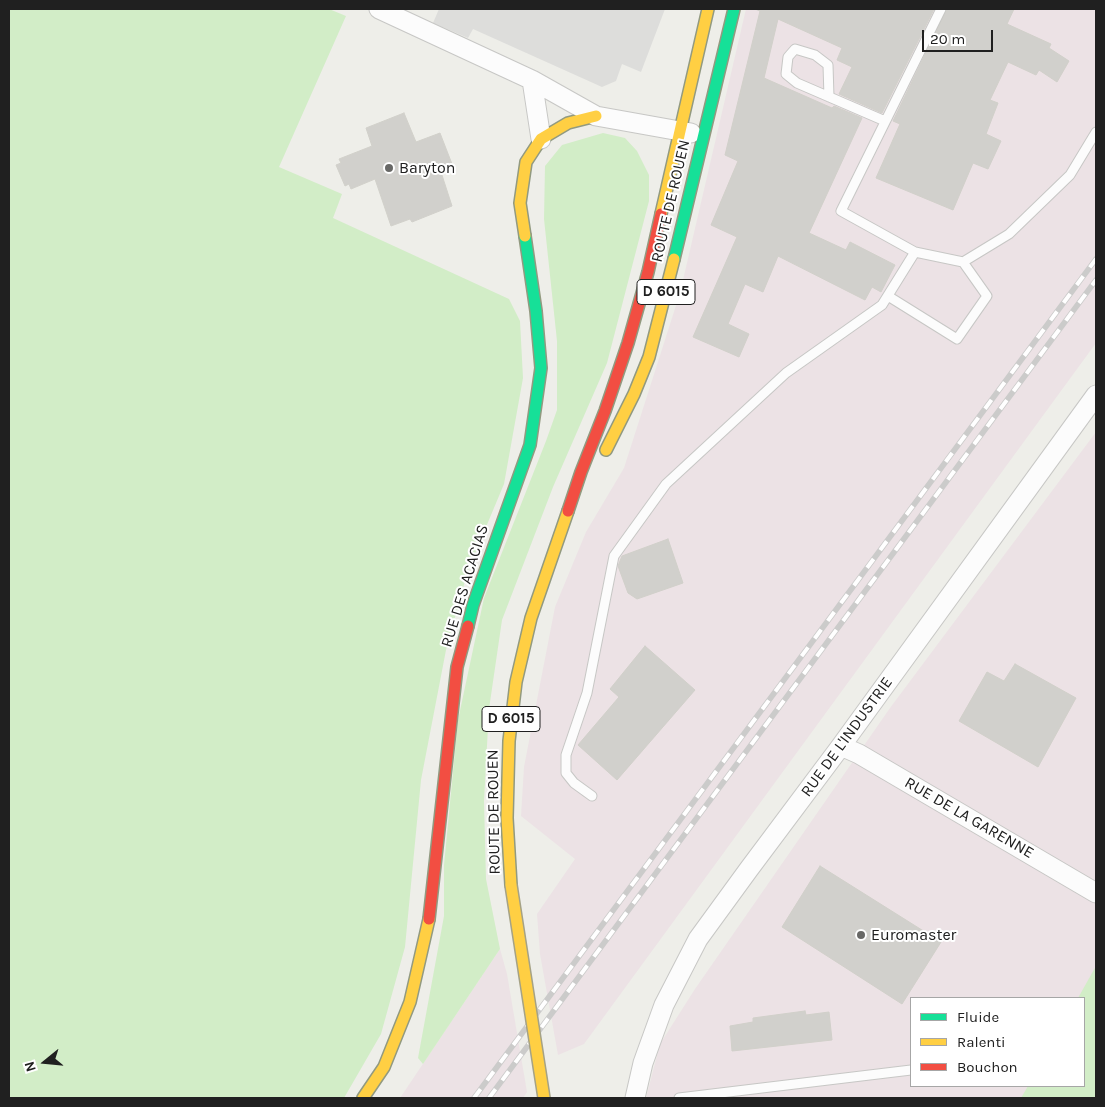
<!DOCTYPE html>
<style>
body{margin:0}
#map{position:relative;width:1105px;height:1107px;overflow:hidden;background:#eeeee9;font-family:Karla,sans-serif}
canvas{display:block}
.frame{position:absolute;inset:0;border:10px solid #202020;pointer-events:none}
.legend{position:absolute;left:910px;top:997px;width:175px;height:90px;box-sizing:border-box;background:#fff;border:1px solid #a6a6a6;margin:0;padding:6px 9px;list-style:none;font-size:15px;color:#202020}
.legend li{display:flex;align-items:center;gap:10px;height:25px}
.legend b{width:25px;border:1px solid #a6a6a6}
.north{position:absolute;left:20px;top:1037px;width:50px;height:50px;-webkit-text-stroke:4px #fff;paint-order:stroke;rotate:253deg;font-size:14px;font-weight:700;line-height:20px;text-align:center;color:#202020}
.north::after{content:'';display:block;margin:auto;width:18px;height:22px;background:#202020;clip-path:polygon(50% 0,100% 100%,50% 72%,0 100%)}
.scale{position:absolute;left:922px;top:30px;width:71px;height:22px;box-sizing:border-box;border:2px solid #202020;border-top:0;padding-left:6px;font-size:15px;line-height:18px;white-space:nowrap;color:#202020;-webkit-text-stroke:4px #fff;paint-order:stroke}
</style>
<div id="map">
<canvas width="1105" height="1107"></canvas>
<div class="frame"></div>
<ul class="legend">
<li><b style="height:6px;background:#16e098"></b>Fluide</li>
<li><b style="height:6px;background:#ffcf43"></b>Ralenti</li>
<li><b style="height:6px;background:#f24e42"></b>Bouchon</li>
</ul>
<div class="north">N</div>
<div class="scale">20 m</div>
</div>
<script>
const g = document.querySelector('canvas').getContext('2d');
g.lineJoin = 'round';
function fill(path, color) { g.fillStyle = color; g.fill(path, 'evenodd'); }
const poly = rows => new Path2D(rows.map(r => 'M' + r).join(''));
function stroke(path, color, width, dash) { g.strokeStyle = color; g.lineWidth = width; g.lineCap = dash ? 'butt' : 'round'; g.setLineDash(dash || []); g.stroke(path); }
function drawText(font, color, halo, rows, align = 'center') {
  g.font = font + ' Karla,sans-serif'; g.lineWidth = 4; g.setLineDash([]); g.textBaseline = 'middle'; g.strokeStyle = halo; g.fillStyle = color; for (const [text, x, y, turn = 0] of rows) {
    g.save(); g.translate(x, y); g.rotate((+turn || 0) * Math.PI / 180); g.textAlign = isNaN(turn) ? turn : align; if (halo) g.strokeText(text, 0, 0); g.fillText(text, 0, 0); g.restore();
  }
}
const industrial = poly([
 [746,9,1096,9,1096,343,584,1044,558,1055,540,954,537,914,575,859,521,816,524,767,555,607,586,532,624,468,680,293],
 [1096,432,1096,1098,646,1098,660,1044,695,989,890,708],
 [911,998,1084,998,1084,1086,911,1086],
 [500,949,507,974,527,1092,523,1098,400,1098]
]);
const grass = poly([
 [9,9,329,9,346,16,279,167,342,194,333,218,509,299,520,321,523,378,504,484,468,570,446,650,421,780,405,947,381,1034,344,1098,9,1098],
 [603,133,625,138,637,151,649,175,649,201,607,363,553,487,502,620,489,709,484,801,486,879,500,949,423,1064,418,1058,444,916,444,865,458,720,484,598,546,441,557,410,557,341,544,219,545,166,562,145],
 [1096,966,1096,1098,1021,1098,1028,1086,1084,1086,1084,998,1078,998]
]);
const parking = poly([
 [439,9,665,9,641,72,622,64,616,81,602,87,473,29,468,38,433,23]
]);
const building = poly([
 [755,9,934,9,882,113,839,94,852,67,837,60,842,48,778,19,764,78,832,108,834,106,862,118,809,233,846,250,850,242,895,265,881,292,872,287,865,300,778,256,763,292,745,284,728,324,749,334,739,357,693,337,737,237,711,225,738,161,725,155,760,11,755,9],
 [947,9,1014,9,1007,24,1051,44,1049,48,1069,61,1057,82,1039,70,1036,75,1008,62,990,100,998,103,986,134,1001,141,988,169,973,163,953,210,876,178,900,124,893,121,947,9],
 [404,113,416,142,440,133,452,164,440,169,452,206,412,222,410,219,391,226,375,179,351,189,349,184,345,186,336,165,341,163,339,159,372,146,366,128,404,113],
 [668,539,683,583,637,599,628,593,618,566,622,556,668,539],
 [645,646,695,690,617,780,578,745,619,697,610,689,645,646],
 [1015,664,1076,698,1038,767,959,721,987,672,1004,681,1015,664],
 [820,866,941,942,902,1004,782,927,820,866],
 [805,1011,806,1015,829,1012,832,1040,732,1051,730,1026,753,1022,753,1018,805,1011]
]);
const lane = poly([
 [829,97,828,65,815,55,795,49,788,57,786,74,797,83,885,121],
 [915,252,841,211,941,9],
 [888,296,957,339,987,296,963,262],
 [592,796,574,783,566,773,566,755,587,693,614,556,666,484,786,373,882,305,915,252,963,262,1009,234,1070,175,1096,132],
 [679,1098,911,1070]
]);
const street = poly([
 [379,9,532,80,596,116,691,133],
 [532,80,541,139],
 [841,746,859,754,1096,893],
 [635,1098,643,1063,664,1005,698,939,749,869,841,746,1096,395]
]);
const fast = poly([
 [674,259,734,9],
 [468,626,473,605,530,445,541,368,536,311,525,236]
]);
const slow = poly([
 [661,214,708,9],
 [525,236,520,203,526,162,541,139,568,123,596,116],
 [606,450,634,394,649,357,674,259],
 [511,885,507,818,509,741,516,682,531,618,568,511],
 [363,1098,384,1067,410,1002,429,919]
]);
const jam = poly([
 [568,511,581,472,605,411,628,343,648,272,661,214],
 [429,919,457,667,468,626]
]);
const rail = poly([
 [474,1098,1096,259],
 [489,1098,1096,280]
]);
const slowBridge = poly([
 [511,885,544,1098]
]);
const markers = [
 [389,168,5,"#686866"],
 [861,935,5,"#686866"]
];
const shields = [
 [666,292,58],
 [511,719,58]
];
const shieldNames = [
 ["D 6015",666,292],
 ["D 6015",511,719]
];
const poiNames = [
 ["Baryton",399,168],
 ["Euromaster",871,935]
];
const streetNames = [
 ["ROUTE DE ROUEN",671,201,-77],
 ["RUE DES ACACIAS",465,586,-73],
 ["RUE DE L'INDUSTRIE",847,737,-54],
 ["ROUTE DE ROUEN",494,812,-91],
 ["RUE DE LA GARENNE",969,818,30]
];
fill(industrial, '#ece2e5');
fill(grass, '#d2edc7');
fill(parking, '#dddddb');
fill(building, '#d1d0cc');
stroke(building, '#d1d0ca', 1);
stroke(lane, '#c7c7c5', 11);
stroke(street, '#c7c7c5', 21);
stroke(fast, '#929a80', 14);
stroke(slow, '#929a80', 14);
stroke(jam, '#929a80', 14);
stroke(lane, '#fcfcfc', 9);
stroke(street, '#fcfcfc', 19);
stroke(fast, '#16e098', 11);
stroke(slow, '#ffcf43', 11);
stroke(jam, '#f24e42', 11);
stroke(rail, '#cbcbca', 5.5);
stroke(rail, '#fff', 4, [11]);
stroke(slowBridge, '#a5a285', 14, []);
stroke(slowBridge, '#ffcf43', 11);
for (const [x, y, r, color] of markers) { const dot = new Path2D(); dot.arc(x, y, r, 0, 2 * Math.PI); g.fillStyle = color; g.fill(dot); stroke(dot, '#fff', 2); }
for (const [x, y, w] of shields) { const box = new Path2D(); box.roundRect(x - w / 2, y - 12.5, w, 25, 4); g.fillStyle = '#fff'; g.fill(box); stroke(box, '#202020', 1); }
drawText('bold 15px', '#202020', null, shieldNames);
drawText('16px', '#202020', '#fff', poiNames, 'left');
drawText('16px', '#202020', '#fff', streetNames);
</script>
